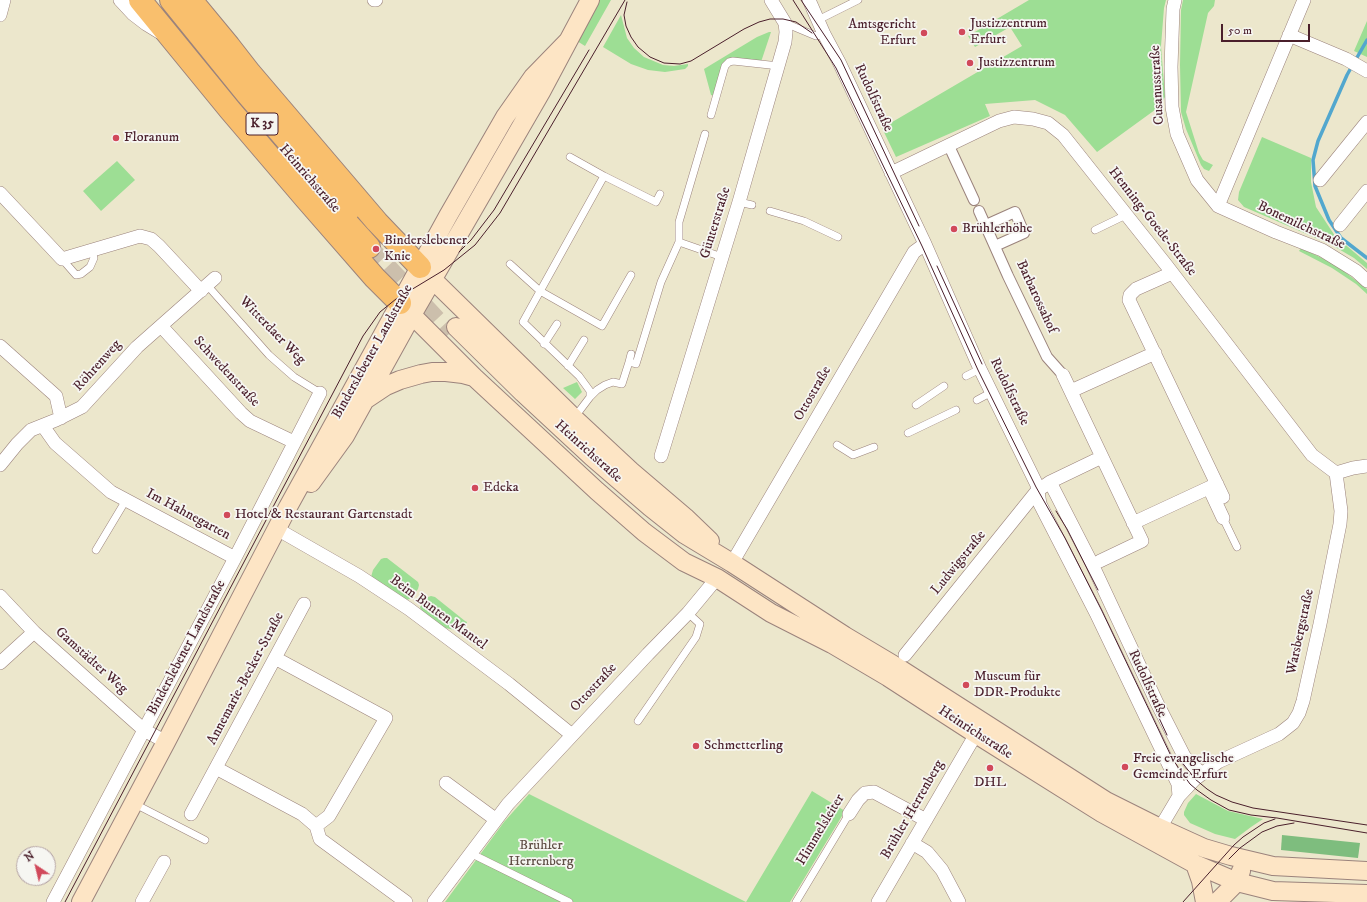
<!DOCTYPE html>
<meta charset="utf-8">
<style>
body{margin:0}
#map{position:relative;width:1367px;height:902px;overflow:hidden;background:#ece7cc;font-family:"IM FELL DW Pica",serif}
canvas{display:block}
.north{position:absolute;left:16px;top:846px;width:40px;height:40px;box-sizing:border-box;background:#f6f6f2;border:1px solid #b1a0a2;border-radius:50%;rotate:325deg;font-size:11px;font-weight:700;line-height:16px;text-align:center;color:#4a1f2b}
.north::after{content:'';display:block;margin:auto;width:14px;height:18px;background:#d1495b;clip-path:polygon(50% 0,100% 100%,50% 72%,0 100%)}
.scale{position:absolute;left:1221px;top:24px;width:89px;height:18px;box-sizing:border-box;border:2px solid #4a1f2b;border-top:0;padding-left:5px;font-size:12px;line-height:14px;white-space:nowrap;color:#4a1f2b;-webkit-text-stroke:3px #f6f6f2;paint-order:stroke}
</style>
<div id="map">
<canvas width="1367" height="902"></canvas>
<div class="north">N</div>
<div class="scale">50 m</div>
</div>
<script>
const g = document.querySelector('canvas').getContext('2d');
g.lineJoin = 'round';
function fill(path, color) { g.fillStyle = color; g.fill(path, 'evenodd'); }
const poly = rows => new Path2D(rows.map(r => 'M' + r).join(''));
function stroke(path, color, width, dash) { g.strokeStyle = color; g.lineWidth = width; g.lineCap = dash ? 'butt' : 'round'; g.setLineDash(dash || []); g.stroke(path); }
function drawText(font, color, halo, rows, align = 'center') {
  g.font = font + ' "IM FELL DW Pica",serif'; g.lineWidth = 3.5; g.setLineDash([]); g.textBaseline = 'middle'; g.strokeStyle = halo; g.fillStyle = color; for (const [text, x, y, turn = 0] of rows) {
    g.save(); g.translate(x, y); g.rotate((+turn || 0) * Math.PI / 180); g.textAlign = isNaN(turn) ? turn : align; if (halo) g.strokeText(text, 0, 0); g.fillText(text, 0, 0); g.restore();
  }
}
const green = poly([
 [600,0,611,0,585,46,577,41],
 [1029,0,1166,0,1164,8,1161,46,1165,97,1159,107,1097,152,1065,115,1035,100,985,104,990,116,896,157,882,128,1022,46,1010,27,975,47,968,36],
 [1183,0,1215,0,1214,6,1208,13,1186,112,1199,153,1203,160,1213,165,1209,171,1204,169,1201,165,1186,129,1181,112,1180,65,1181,10],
 [621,15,627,38,634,48,644,57,663,65,674,66,688,64,688,66,685,69,665,72,648,70,631,64,603,47],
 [1367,21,1367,57,1354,51],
 [769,32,771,32,761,62,731,60,715,96,711,95,704,69,757,37],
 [1262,137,1311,158,1311,182,1316,207,1335,236,1367,263,1367,269,1354,258,1330,244,1244,207,1238,200,1239,192],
 [117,161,135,180,101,211,83,191],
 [1301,248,1324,259,1337,266,1367,289,1367,294,1356,284,1332,268,1299,251],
 [577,382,582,392,575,399,563,388],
 [384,558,387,558,418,582,419,585,418,589,410,599,406,600,371,577,373,570,381,559],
 [431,596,435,597,465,621,467,622,466,625,455,630,445,628,421,611,420,607,428,597],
 [812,791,845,811,790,902,445,902,504,822,529,794,746,902],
 [1196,794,1228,811,1263,819,1251,827,1235,839,1215,834,1190,823,1184,815,1184,812,1188,803]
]);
const forest = poly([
 [1282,835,1360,843,1358,858,1281,850]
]);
const stream = poly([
 [1355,61,1367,40],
 [1352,66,1347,75,1318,141,1313,160,1315,186,1329,220,1341,238,1367,258]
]);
const secondaryTunnel = poly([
 [369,247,450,333]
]);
const service = poly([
 [818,20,858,0],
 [785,23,816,36,824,34],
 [711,115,725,66,729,62,733,61,779,66],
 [705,134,679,222,679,242,722,257],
 [570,157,604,176],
 [739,202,752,205],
 [770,211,804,221,838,237],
 [1095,230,1126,215],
 [62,259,76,275,81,274,90,267,94,258,92,250],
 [510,264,540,291,602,326,631,275],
 [207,285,269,355,294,377,320,393],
 [544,344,557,324],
 [629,362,631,354],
 [568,366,584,340],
 [966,376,980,369],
 [590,397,597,390,605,385,613,382,622,384,629,362,636,364,661,282,679,242],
 [977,400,992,392],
 [916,405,944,386],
 [574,418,590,397,590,391,579,376,523,322,604,176,656,202,660,194],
 [908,433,956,410],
 [837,445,853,455,874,447],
 [1223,518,1237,547],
 [96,550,126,500],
 [638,721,696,637,700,624,688,613],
 [133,803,205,840],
 [470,853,569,902],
 [796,902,849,814]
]);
const pedestrian = poly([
 [949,146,974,200],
 [979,211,1008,276,1047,357,1063,375],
 [986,225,1015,212,1024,233,995,246]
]);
const minor = poly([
 [120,0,133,14,146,24,159,32],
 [374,0,376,0],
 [809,0,824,34,839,62,925,244,980,369,1037,485,1040,504,1096,613,1178,784,1179,796],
 [1175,0,1173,9,1171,67,1172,107,1177,134,1197,180,1218,206,1276,232,1322,250,1356,271,1367,281],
 [0,15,4,0],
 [1289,35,1346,59,1367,71],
 [891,173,999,121,1014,117,1033,119,1048,123,1063,135,1167,266,1312,455,1336,473],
 [1320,180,1367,122],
 [0,193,62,259,140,236,151,239,159,246,201,291],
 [1218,206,1304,0],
 [1340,225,1367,191],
 [1172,273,1136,289,1130,295,1129,300,1223,497],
 [161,326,241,413,250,421,294,442],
 [0,346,56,396,61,418],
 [1063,375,1142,541,1100,561],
 [1071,391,1155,353],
 [43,426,55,443,111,492,235,558],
 [661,456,739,202,785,42,786,32,785,23,771,0],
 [0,465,17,444,31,430,56,420,82,407,137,347,215,278],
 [1336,473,1353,468,1367,466],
 [1050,482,1092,564,1157,703,1184,756,1190,763,1202,774],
 [1209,488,1223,518],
 [1133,523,1217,484],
 [277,529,359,576,409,609,509,684,572,735],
 [732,563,914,252,925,244],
 [0,596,34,632,144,730,166,742],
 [905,655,1037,491,1050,482,1102,457],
 [275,658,386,718,329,816,316,826],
 [0,663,34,632],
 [216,768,302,814,316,826,320,839,406,902],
 [446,783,495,819],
 [191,814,304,604],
 [849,814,858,800,865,793,874,792,926,820],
 [1160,828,1179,796,1195,779,1218,762,1279,734,1293,723,1299,713,1303,701,1320,624,1340,524,1341,511,1336,473],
 [912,843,927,852,942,870,959,902],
 [53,902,235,558,320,393],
 [142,902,164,862],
 [434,902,508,804,648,654,688,613,717,578],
 [878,902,976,734]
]);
const secondary = poly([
 [425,272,574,418,631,471,685,517,710,541],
 [400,303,474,377,597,491,644,532,684,562,717,578,771,613,832,644,888,677,976,734,1102,813,1195,864,1237,882,1273,891,1367,894],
 [456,327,523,393,592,457,650,507,684,534,732,563,845,636,897,667,1106,801,1160,828,1204,848,1231,856,1273,866,1367,871],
 [365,400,386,386,400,380,421,374,432,372,446,372,463,374,474,377],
 [311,483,345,436,412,315,541,92,590,0],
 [1195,864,1201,881,1205,902],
 [81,902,166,742,288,507,448,216,505,117,533,77,568,41],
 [1217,902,1237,882,1241,871]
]);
const trunk = poly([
 [140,0,230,110,306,199,375,278,400,303],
 [171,0,247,94,348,211],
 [191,0,229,46,250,73,377,222,420,267],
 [341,216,369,247]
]);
const tram = poly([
 [793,0,836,68,922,246,978,370,1036,487,1065,538,1102,611,1172,758,1182,773,1190,784,1197,790,1211,800,1229,810,1251,815,1277,818,1367,833],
 [801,0,841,60,919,226],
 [627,2,624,15,626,26,631,37,638,47,650,57,664,63,680,64,691,61,744,29,759,22,770,19,783,19,796,22,812,33],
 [459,252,471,240,494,210,589,50],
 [937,266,982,364],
 [1056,511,1067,529,1098,590],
 [1138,673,1167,735],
 [1177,756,1195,779,1207,789,1216,795,1232,802,1253,808,1367,825],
 [1229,859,1240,848,1262,832,1277,826,1294,823],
 [65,902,363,336,380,312,396,299,444,270,475,245,500,213,625,0],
 [1183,902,1234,845,1243,837,1264,823,1275,819]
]);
const markers = [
 [962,32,4,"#d1495b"],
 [924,33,4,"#d1495b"],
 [970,63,4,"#d1495b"],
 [116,138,4,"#d1495b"],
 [954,229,4,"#d1495b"],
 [376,249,4,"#d1495b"],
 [475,488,4,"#d1495b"],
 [227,515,4,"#d1495b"],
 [966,685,4,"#d1495b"],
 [696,746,4,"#d1495b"],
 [1125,767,4,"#d1495b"],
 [990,768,4,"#d1495b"]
];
const shields = [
 [262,124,32]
];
const shieldNames = [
 ["K 35",262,124]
];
const poiNames = [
 ["Justizzentrum",970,24],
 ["Erfurt",970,40],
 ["Amtsgericht",916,25,"right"],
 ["Erfurt",916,41,"right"],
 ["Justizzentrum",978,63],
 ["Floranum",124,138],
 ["Brühlerhöhe",962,229],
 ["Binderslebener",384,241],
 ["Knie",384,257],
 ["Edeka",483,488],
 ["Hotel & Restaurant Gartenstadt",235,515],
 ["Museum für",974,677],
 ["DDR-Produkte",974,693],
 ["Schmetterling",704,746],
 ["Freie evangelische",1133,759],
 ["Gemeinde Erfurt",1133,775],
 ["DHL",990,783,"center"]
];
const streetNames = [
 ["Cusanusstraße",1158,85,-93],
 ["Rudolfstraße",873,98,65],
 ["Heinrichstraße",309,179,49],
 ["Henning-Goede-Straße",1152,222,52],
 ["Günterstraße",716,223,-73],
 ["Bonemilchstraße",1301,226,25],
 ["Barbarossahof",1036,297,65],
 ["Witterdaer Weg",272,331,46],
 ["Binderslebener Landstraße",373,352,-61],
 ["Röhrenweg",98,366,-48],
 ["Schwedenstraße",226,372,47],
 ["Rudolfstraße",1009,392,64],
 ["Ottostraße",813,394,-60],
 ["Heinrichstraße",588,452,42],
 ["Im Hahnegarten",188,515,28],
 ["Ludwigstraße",959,563,-51],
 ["Beim Bunten Mantel",438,613,36],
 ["Warsbergstraße",1301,632,-78],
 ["Binderslebener Landstraße",187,648,-62],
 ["Gamstädter Weg",91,661,42],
 ["Annemarie-Becker-Straße",246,679,-62],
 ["Rudolfstraße",1147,684,65],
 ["Ottostraße",594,688,-47],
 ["Heinrichstraße",975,733,33],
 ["Brühler Herrenberg",913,810,-60],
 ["Himmelsleiter",821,830,-59]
];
const parkNames = [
 ["Brühler",541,846],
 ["Herrenberg",541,862]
];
fill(green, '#9dde94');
fill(forest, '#7ebd7e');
stroke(stream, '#52a7ce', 3.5);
stroke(secondaryTunnel, '#ccbfac', 18, [18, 9]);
stroke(service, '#9b837c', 8);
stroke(pedestrian, '#9b837c', 12);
stroke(minor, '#9b837c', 14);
stroke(secondary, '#9b837c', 20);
stroke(trunk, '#9b837c', 24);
stroke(service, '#fff', 7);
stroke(pedestrian, '#fff', 10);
stroke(minor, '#fff', 13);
stroke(secondary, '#fde5c5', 18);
stroke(trunk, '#f9bf6d', 22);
stroke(tram, '#4a1f2b', 1);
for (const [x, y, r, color] of markers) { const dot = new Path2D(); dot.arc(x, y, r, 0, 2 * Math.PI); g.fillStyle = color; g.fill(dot); stroke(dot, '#f6f6f2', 1.5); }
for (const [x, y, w] of shields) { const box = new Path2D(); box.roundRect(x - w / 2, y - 11, w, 22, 3); g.fillStyle = '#f6f6f2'; g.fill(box); stroke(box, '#4a1f2b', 1); }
drawText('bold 13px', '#4a1f2b', null, shieldNames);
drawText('14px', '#4a1f2b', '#f6f6f2', poiNames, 'left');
drawText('14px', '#4a1f2b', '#f6f6f2', streetNames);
drawText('14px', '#5f4f45', '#f6f6f2', parkNames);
</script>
